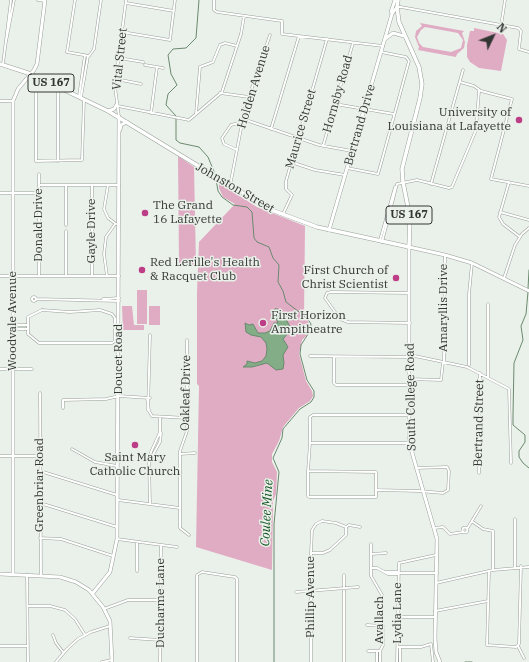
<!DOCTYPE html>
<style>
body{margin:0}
#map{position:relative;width:529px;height:662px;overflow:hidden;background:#eaf1ea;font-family:"IBM Plex Serif",serif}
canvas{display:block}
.north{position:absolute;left:473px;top:16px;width:40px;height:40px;-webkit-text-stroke:3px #eaf1ea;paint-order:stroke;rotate:47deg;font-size:11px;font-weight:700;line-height:16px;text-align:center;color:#343634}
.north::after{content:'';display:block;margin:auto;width:14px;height:18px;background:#343634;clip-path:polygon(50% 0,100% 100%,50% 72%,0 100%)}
</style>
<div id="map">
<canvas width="529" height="662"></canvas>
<div class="north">N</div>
</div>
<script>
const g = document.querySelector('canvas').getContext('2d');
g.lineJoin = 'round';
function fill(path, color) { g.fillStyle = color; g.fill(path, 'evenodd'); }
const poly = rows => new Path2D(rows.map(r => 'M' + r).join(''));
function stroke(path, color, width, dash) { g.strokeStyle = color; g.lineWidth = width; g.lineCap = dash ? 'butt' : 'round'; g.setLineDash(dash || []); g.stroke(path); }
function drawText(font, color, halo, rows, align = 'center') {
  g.font = font + ' "IBM Plex Serif",serif'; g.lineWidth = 3; g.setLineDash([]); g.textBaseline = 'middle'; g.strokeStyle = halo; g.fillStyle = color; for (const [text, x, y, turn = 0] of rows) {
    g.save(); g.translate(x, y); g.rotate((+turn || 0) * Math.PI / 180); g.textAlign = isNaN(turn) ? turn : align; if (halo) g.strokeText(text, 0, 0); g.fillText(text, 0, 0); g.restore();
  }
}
const green = poly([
 [420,23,464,31,462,33,465,42,464,48,457,54,456,57,418,50,419,47,415,37,416,31,422,26],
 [425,27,458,33,463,40,461,48,451,52,423,47,419,43,417,37,421,30],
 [474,28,503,34,507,40,501,71,479,68,470,62,467,57,467,45,470,31,474,31],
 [178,156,194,167,196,265,179,265],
 [219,183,257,207,305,226,304,316,307,318,310,327,309,333,302,340,299,354,306,381,312,391,313,396,310,401,299,408,283,427,279,441,272,454,272,462,277,472,276,494,273,501,272,570,196,547,199,386,197,384,197,293,199,242,235,204,223,197,219,188],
 [137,290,147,290,147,324,137,324],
 [122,306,132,306,134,325,144,325,144,330,123,330],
 [149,306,160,306,160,325,149,325]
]);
const water = poly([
 [275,309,278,309,281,316,287,321,290,327,290,331,283,339,288,347,283,355,284,363,283,369,276,370,267,363,252,367,243,367,247,364,247,361,255,363,262,361,266,356,267,349,266,343,261,337,251,335,246,332,245,323,249,325,253,324,258,333,265,333,270,331,274,323,278,323,273,311,275,309]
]);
const stream = poly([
 [199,0,196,38,186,48,173,49,168,55,171,74,177,85,168,94,166,105,176,116,176,140,180,143,199,147,208,157,215,174],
 [216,179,218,191,222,197,233,205,247,207,252,212,254,238,257,242,269,247,273,258,279,265,278,282,283,291,286,302,307,318,311,324,310,331,301,345,300,354,307,380,314,391,314,397,311,402,300,409,283,429,282,438,273,458,279,472,274,524,274,662],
 [528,289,529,270],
 [528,292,526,314,521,326,523,340,514,363,513,415,513,425,525,435,525,442,519,451,519,457,523,463,529,468],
 [465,662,472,662]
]);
const street = poly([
 [38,0,45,1],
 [75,0,67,52,89,56,94,49,101,0],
 [214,0,214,10,217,12,282,21,282,34,383,46],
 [126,3,174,11],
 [397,7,401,7,518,28,521,31,519,49,529,52],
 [501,26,505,0],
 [122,32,170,40,175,0],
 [5,47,14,0],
 [119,58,143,62],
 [3,64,11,0],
 [145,65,163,68],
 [37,77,36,81,36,161,82,160,84,99],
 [116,79,141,84],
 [460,82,474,86,481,91,512,99,491,179,529,186],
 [220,93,249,97],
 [79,96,85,55],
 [81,97,88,56],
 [0,101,13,101],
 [335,104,394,114],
 [118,106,189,120,222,92,241,34,244,16],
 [151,113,157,67],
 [196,114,200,67,213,62,220,45,225,43,237,46],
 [119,117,115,87,126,0],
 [243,119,319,145,352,151],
 [271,129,299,36],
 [323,146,353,43],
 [237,150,224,144,222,138,231,125,242,122],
 [58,161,58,88],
 [291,162,315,170,345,175],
 [347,168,378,174,382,160,409,61,406,57,381,52],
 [39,174,39,276],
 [509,182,499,217,503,224,520,237],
 [431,184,463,70],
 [39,185,119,185],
 [66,185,66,225],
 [108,185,104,209,108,218,116,224],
 [230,186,245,108,270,35],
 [0,193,39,193],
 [500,212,529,220],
 [283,214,292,195,286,189,286,181,327,39],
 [66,231,66,276],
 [380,240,395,187],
 [382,242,397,184,417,180,449,188,452,187,476,130,479,91],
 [0,276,119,276],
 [92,276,92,185],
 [107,276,104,254,106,237,115,224],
 [504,278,515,245,522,234,529,228],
 [409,293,331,292,327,293,325,298,340,319,348,322,410,323],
 '32 299a2 2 0 1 1 4 0a2 2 0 1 1-4 0Z',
 [36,299,119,301],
 [103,299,119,298],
 [42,310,70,312,100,310,112,314,115,318,115,341,112,343,39,343,28,334,28,317,42,310],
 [13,325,28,325],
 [13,329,28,329],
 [187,340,187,431,180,451,180,528,189,535],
 [410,355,467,367,509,389,511,463],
 [310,356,409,357],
 [334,357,334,383,336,385,409,385],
 [444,362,445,255],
 [469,365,469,294,472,263],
 [0,369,32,369],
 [488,377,488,304],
 [409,379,441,380,443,362],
 [40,393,41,576],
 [147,398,149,411,152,416,187,418],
 [63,408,63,400,106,399,119,396,150,398],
 [148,410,150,335],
 [310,443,409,443],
 [72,449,95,462,117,466],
 [180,454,195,453],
 [0,456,40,456],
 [151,458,160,442,161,433],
 [40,471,117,495],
 [308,471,376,472,376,497,309,497,308,496,308,471,310,443,310,417,313,415,409,415],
 [479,473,480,373],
 [377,490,419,491,443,493,448,490,449,471,447,467,416,468],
 [118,500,180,508],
 [40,503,117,527],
 [150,504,149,460,151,452,160,432,160,417],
 [473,522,483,529,493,531,493,570],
 [346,527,349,525,360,527],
 '462.5 530a2.5 2.5 0 1 1 5 0a2.5 2.5 0 1 1-5 0Z',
 [434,528,443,527,450,534,463,532],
 [467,529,481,506],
 [40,538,61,539,113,556],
 [117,539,177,547],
 [371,554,386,553],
 [515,567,515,519],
 [371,568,377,568,388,574,398,574],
 [137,571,137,542],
 [489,571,487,645,516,647,519,644,521,566],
 [385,572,398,572],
 [398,573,437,573],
 [27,575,28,662],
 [344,575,344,662],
 [436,583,493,570,529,567],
 [296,592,358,587],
 [28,606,50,606,65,610,75,619,85,635],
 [104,609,128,600,161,600],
 [435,611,488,601],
 [398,617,435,617],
 [367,625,383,626],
 [53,635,56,643,63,652],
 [130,638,160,640],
 [0,646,28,646],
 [518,646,524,658],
 [398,647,421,647,431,644,433,662],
 [368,651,380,651,383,645,382,595,371,576,371,544],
 [380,651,380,662],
 [56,662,67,649,78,639,91,632,110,626],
 [102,662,112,660],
 [160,662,161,545],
 [197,662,197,575,202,572,235,577,237,579,237,662],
 [311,662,311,553,312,530,316,524,322,521,336,523,346,527,346,535,330,550,323,553,311,553],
 [377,662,377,651],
 [397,662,399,563,436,555],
 [400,662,400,647]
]);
const secondary = poly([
 [391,12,395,0],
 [385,39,393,33,404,36],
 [108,111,114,109,117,104],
 [120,130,121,125,127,122],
 [329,230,392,14,397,7],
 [0,574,60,577,76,582,89,590,103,607,110,621,112,662],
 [13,574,13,101,18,89,34,70,37,64,45,0],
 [93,593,110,572,117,539,119,117],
 [440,662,436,652,435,638,437,539,409,442,409,247,445,255,472,263,529,291]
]);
const primary = poly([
 [0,64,31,74,108,111,269,209,317,227,409,247,410,218,403,182,402,169,420,98,422,84,419,67,399,22,397,7,398,0]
]);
const markers = [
 [519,120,4,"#bd3d87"],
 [145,213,4,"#bd3d87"],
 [142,270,4,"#bd3d87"],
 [396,278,4,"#bd3d87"],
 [263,323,4,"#bd3d87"],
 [135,445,4,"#bd3d87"]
];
const shields = [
 [51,83,46],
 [409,215,46]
];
const shieldNames = [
 ["US 167",51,83],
 ["US 167",409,215]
];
const streetNames = [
 ["Vital Street",120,59,-84],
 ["Holden Avenue",254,87,-73],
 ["Hornsby Road",338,94,-74],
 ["Bertrand Drive",360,125,-74],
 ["Maurice Street",301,129,-74],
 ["Johnston Street",235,188,30],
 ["Donald Drive",39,225,-90],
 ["Gayle Drive",92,231,-90],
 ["Amaryllis Drive",444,308,-90],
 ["Woodvale Avenue",13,321,-90],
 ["Doucet Road",119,359,-90],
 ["Oakleaf Drive",186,393,-89],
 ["South College Road",411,397,-91],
 ["Bertrand Street",479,423,-89],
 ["Greenbriar Road",40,485,-90],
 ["Phillip Avenue",311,597,-90],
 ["Ducharme Lane",161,603,-90],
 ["Lydia Lane",398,613,-90],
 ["Avallach",380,620,-90]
];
const poiNames = [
 ["University of",511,113,"right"],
 ["Louisiana at Lafayette",511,127,"right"],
 ["The Grand",153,206],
 ["16 Lafayette",153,220],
 ["Red Lerille's Health",150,263],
 ["& Racquet Club",150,277],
 ["First Church of",388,271,"right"],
 ["Christ Scientist",388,285,"right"],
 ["First Horizon",271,316],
 ["Ampitheatre",271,330],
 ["Saint Mary",135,458,"center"],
 ["Catholic Church",135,472,"center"]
];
const waterNames = [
 ["Coulee Mine",267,513,-87]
];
fill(green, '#e0acc4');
fill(water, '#82ad87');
stroke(water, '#6b896e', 1);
stroke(stream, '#6b896e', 1);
stroke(street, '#989f98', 3);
stroke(secondary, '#989f98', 4);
stroke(primary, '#989f98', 4.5);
stroke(street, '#fff', 2);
stroke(secondary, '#fff', 3);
stroke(primary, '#fff', 3.5);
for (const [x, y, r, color] of markers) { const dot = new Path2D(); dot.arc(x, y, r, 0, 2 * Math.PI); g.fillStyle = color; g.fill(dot); stroke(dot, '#eaf1ea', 1.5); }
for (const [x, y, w] of shields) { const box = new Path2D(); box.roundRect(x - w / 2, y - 9, w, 18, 3); g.fillStyle = '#eaf1ea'; g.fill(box); stroke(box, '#343634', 1); }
drawText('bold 11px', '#343634', null, shieldNames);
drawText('12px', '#343634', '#eaf1ea', streetNames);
drawText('12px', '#343634', '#eaf1ea', poiNames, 'left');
drawText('italic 13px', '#145423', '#eaf1ea', waterNames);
</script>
